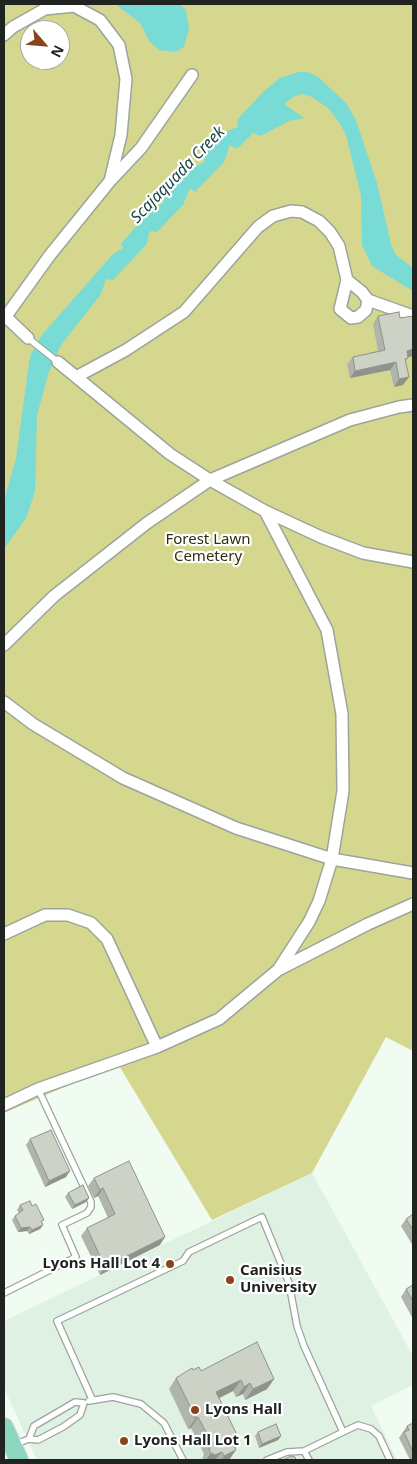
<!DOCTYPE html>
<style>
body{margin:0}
#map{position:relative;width:417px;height:1464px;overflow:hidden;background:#f0fbf2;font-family:"Noto Sans",sans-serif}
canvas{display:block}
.frame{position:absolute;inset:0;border:5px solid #202421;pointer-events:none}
.north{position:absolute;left:20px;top:20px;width:50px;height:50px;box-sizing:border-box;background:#fff;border:1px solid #a6a7a6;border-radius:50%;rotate:117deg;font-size:14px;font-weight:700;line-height:20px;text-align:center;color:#202421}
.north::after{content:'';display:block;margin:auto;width:18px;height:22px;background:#89441c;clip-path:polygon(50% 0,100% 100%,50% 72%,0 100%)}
</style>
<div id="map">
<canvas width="417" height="1464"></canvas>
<div class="frame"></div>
<div class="north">N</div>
</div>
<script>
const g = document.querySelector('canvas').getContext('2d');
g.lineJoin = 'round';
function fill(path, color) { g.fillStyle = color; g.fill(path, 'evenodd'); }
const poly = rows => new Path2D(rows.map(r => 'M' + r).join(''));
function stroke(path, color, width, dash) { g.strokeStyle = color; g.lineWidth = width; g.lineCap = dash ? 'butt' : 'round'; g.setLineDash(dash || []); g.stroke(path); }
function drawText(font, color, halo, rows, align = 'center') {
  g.font = font + ' "Noto Sans",sans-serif'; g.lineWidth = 4.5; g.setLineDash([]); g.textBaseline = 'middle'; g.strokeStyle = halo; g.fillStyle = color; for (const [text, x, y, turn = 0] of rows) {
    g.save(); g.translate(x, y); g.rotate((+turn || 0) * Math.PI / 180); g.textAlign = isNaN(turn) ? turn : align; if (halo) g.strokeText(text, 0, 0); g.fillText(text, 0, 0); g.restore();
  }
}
const built = poly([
 [312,1173,413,1356,413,1385,371,1406,397,1460,37,1460,4,1388,4,1321]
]);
const green = poly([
 [4,4,413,4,413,1051,386,1037,312,1173,212,1220,118,1064,4,1113],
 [30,30,60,30,60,60,30,60]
]);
const water = poly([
 [115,4,180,4,186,10,189,29,184,47,175,52,159,50,149,41,140,23],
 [299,72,307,72,318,77,346,103,356,120,377,183,391,244,396,255,413,268,413,291,372,266,362,245,361,196,346,135,339,122,328,108,312,97,302,94,293,97,284,104,304,118,289,121,261,136,253,133,237,149,230,145,224,162,195,192,190,188,183,205,157,232,150,231,146,245,113,280,106,279,101,294,61,345,49,372,37,415,35,492,26,518,4,549,4,501,16,458,30,356,41,336,112,255,123,248,121,244,152,208,164,203,162,198,190,169,205,162,202,156,227,131,238,127,237,120,263,92,280,78]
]);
const lane = poly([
 [28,338,58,362],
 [4,1293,76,1257,62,1225,87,1213,91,1207,91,1202,38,1089],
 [92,1399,57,1321,183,1261,189,1252,262,1217,289,1283,297,1326,304,1346,343,1432,304,1451],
 [89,1401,113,1397,141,1404,164,1423,183,1460],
 [343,1432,358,1425,371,1429,379,1436,390,1460],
 [13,1445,29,1439,38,1440,63,1427,80,1415,84,1403,75,1402,34,1426,29,1439],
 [267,1460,287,1452,304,1451,309,1460]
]);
const street = poly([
 [4,35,13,27,45,9,74,6,100,20,119,45,126,79,121,135,110,181,50,255,4,319],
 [111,180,141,148,192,75],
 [368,300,413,316],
 [4,315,28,338],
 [58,362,170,454,210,480,265,511,321,537,363,553,413,562],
 [76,377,126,350,184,312,258,227,273,216,291,211,302,212,319,221,330,232,339,246,347,280,340,309,351,318,358,317,366,310,368,300,362,292,347,280],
 [265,511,327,630,342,714,343,791,332,859,319,901,309,922,278,970],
 [4,645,54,596,147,523,210,480,350,420,399,407,413,405],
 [4,702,33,724,123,778,236,828,332,859,413,873],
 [4,934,45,915,68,915,91,923,107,939,157,1047],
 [4,1105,38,1089,157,1047,219,1019,278,970,368,924,413,904]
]);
const primary = poly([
 [4,1427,19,1460]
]);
const wall = poly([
 [378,316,400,318,413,316,413,356,408,357,406,362,403,385,394,387,390,370,350,378,347,364,353,357,378,351,373,324],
 [30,1139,66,1177,45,1187,26,1145],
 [94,1178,160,1245,100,1275,81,1236,87,1228,108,1218,98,1196,94,1198,88,1186],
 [68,1193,89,1198,86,1202,72,1209,65,1197],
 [20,1205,32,1206,43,1225,40,1229,29,1234,27,1231,18,1232,12,1220,15,1216,19,1213,17,1210],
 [413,1214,413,1246,401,1226,406,1219],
 [413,1285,413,1319,401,1297,406,1289],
 [193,1370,274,1379,267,1389,245,1400,243,1394,236,1397,233,1391,219,1398,240,1441,229,1460,202,1460,204,1454,191,1428,188,1429,169,1389,176,1378],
 [413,1423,413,1460,410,1460,399,1438,407,1426],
 [258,1432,281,1436,278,1440,259,1448,255,1436]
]);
const shadedWall = poly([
 [413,349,413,356,401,359,407,351],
 [396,362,390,370,350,378,355,371],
 [409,377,403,385,394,387,399,379],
 [70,1171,66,1177,45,1187,49,1181],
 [103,1188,98,1196,94,1198,100,1190],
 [89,1198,86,1202,72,1209,75,1205],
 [43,1225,40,1229,29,1234,32,1230],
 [30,1227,27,1231,18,1232,21,1228],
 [165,1237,160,1245,100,1275,105,1267],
 [274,1379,267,1389,245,1400,253,1389],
 [241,1380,233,1391,209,1403,216,1392],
 [250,1383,243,1394,236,1397,244,1387],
 [198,1417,191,1428,188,1429,196,1418],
 [281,1436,278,1440,259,1448,262,1444],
 [240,1441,233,1452,236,1450,229,1460,221,1460,233,1445],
 [222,1452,215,1460,206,1460,211,1453]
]);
const building = poly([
 [399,312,400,318,413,316,413,349,407,351,408,358,405,359,409,377,399,379,396,362,355,371,353,357,385,350,378,316,399,312],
 [51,1130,70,1171,49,1181,30,1139,51,1130],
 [129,1161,165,1237,105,1267,87,1228,115,1214,103,1188,100,1190,94,1178,129,1161],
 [83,1185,89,1198,75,1205,68,1193,83,1185],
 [30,1201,32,1206,36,1204,44,1220,41,1221,43,1225,32,1230,30,1227,21,1228,15,1216,23,1210,20,1205,30,1201],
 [413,1214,413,1230,406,1219,413,1214],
 [413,1285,413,1301,406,1289,413,1285],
 [257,1342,274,1379,253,1389,250,1383,244,1387,241,1380,216,1392,240,1441,233,1445,236,1450,224,1456,222,1452,215,1455,211,1453,209,1450,212,1443,198,1417,196,1418,176,1378,192,1368,193,1370,199,1367,201,1371,257,1342],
 [413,1423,413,1452,404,1432,409,1430,407,1426,413,1423],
 [276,1424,281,1436,262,1444,258,1432,276,1424],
 [291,1456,295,1457,296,1460,283,1460,291,1456]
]);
const markers = [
 [170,1264,5,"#89441c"],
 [230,1280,5,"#89441c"],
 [195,1410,5,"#89441c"],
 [124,1441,5,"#89441c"]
];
const parkNames = [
 ["Forest Lawn",208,540],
 ["Cemetery",208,557]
];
const poiNames = [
 ["Lyons Hall Lot 4",160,1264,"right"],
 ["Canisius",240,1271],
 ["University",240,1288],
 ["Lyons Hall",205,1410],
 ["Lyons Hall Lot 1",134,1441]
];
const waterNames = [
 ["Scajaquada Creek",178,175,-46]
];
fill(built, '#dff1e2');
fill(green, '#d6d78e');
fill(water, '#78dbd5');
stroke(lane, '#9aa59c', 8);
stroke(street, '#9aa59c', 14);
stroke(primary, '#d7d8d7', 20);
stroke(lane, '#fff', 5.5);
stroke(street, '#fff', 11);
stroke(primary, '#8cd6c0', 18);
fill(wall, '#afb5aa');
fill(shadedWall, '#8f938b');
fill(building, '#ccd2c6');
stroke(building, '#8f938b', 1);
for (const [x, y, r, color] of markers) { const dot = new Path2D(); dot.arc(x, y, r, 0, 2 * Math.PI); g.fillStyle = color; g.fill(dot); stroke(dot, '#fff', 2); }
drawText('15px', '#30300f', '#fff', parkNames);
drawText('bold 15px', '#202421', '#fff', poiNames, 'left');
drawText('italic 16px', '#174542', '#fff', waterNames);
</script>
